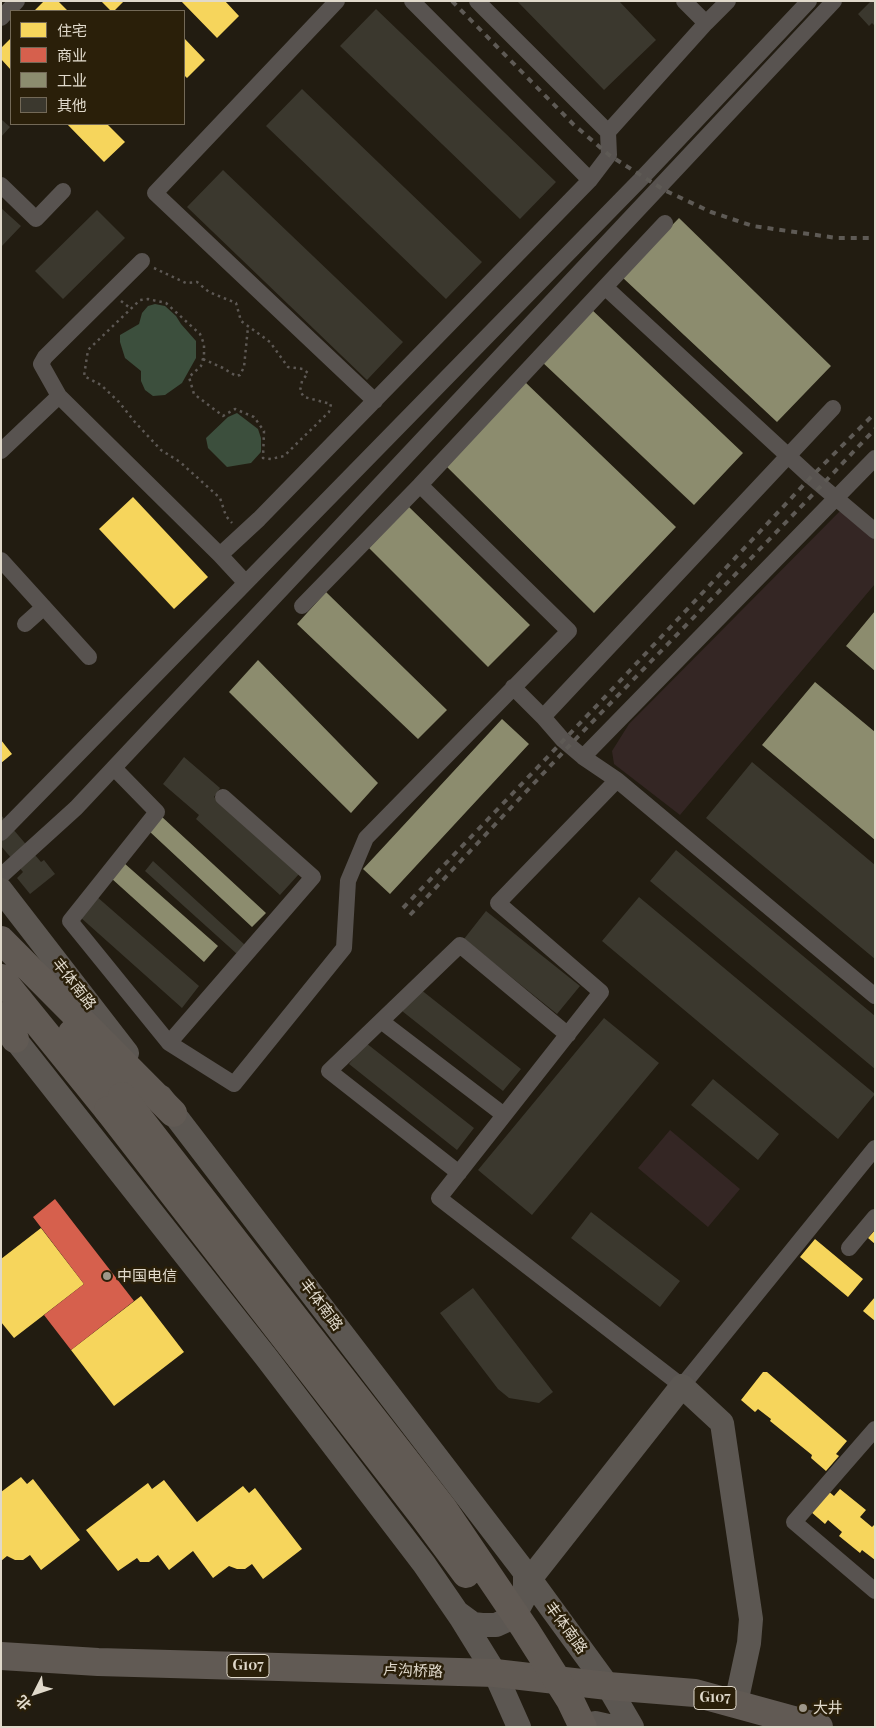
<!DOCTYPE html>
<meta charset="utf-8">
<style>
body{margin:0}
#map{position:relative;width:876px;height:1728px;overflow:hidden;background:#221c11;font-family:"Playfair Display","Noto Sans SC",serif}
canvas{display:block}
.frame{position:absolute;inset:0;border:2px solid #e0d9cb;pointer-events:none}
.legend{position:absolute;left:10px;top:10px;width:175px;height:115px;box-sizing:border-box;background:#2a1f09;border:1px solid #736957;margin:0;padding:6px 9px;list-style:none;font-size:15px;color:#e0d9cb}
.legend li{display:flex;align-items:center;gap:10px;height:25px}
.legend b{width:25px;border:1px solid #736957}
.north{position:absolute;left:10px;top:1668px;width:50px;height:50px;-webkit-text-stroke:4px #2a1f09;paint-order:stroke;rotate:229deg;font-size:14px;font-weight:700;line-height:20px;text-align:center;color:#e0d9cb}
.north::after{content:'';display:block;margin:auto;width:18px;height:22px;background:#e0d9cb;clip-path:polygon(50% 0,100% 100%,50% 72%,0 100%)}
</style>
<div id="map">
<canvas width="876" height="1728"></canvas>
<div class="frame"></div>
<ul class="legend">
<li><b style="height:14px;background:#f6d55c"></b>住宅</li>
<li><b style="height:14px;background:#d6604d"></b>商业</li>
<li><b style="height:14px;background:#8c8c6e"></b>工业</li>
<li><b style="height:14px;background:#3b382e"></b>其他</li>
</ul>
<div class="north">北</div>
</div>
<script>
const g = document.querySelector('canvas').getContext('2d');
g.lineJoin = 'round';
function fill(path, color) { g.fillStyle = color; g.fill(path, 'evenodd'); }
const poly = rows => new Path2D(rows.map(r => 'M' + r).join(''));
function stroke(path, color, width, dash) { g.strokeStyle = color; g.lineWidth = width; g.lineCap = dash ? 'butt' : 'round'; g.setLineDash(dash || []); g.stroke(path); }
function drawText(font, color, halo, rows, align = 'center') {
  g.font = font + ' "Playfair Display","Noto Sans SC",serif'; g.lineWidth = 5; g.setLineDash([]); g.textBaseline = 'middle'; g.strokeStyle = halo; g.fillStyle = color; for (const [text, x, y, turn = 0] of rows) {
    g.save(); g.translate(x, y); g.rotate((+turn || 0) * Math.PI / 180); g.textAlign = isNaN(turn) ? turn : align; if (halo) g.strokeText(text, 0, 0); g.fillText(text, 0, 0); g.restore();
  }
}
const green = poly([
 [843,508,875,533,875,584,680,815,614,764,612,751,629,724],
 [670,1130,740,1189,708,1227,638,1168]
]);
const water = poly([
 [155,304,165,306,176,316,181,324,196,341,196,358,182,383,165,395,153,396,145,390,141,381,141,371,125,358,120,342,120,335,139,324,142,313,148,306],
 [237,413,258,429,261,438,261,452,251,463,227,467,208,448,206,438,228,417]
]);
const homes = poly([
 [44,1,58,1,68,11,34,11],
 [101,1,124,1,114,11,111,11],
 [181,1,225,1,239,16,217,38],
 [11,38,11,70,1,59,1,48],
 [184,38,205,60,187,78,184,75],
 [67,124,107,124,125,142,104,162],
 [133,497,208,577,174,609,99,529],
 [1,740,12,754,1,763],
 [41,1228,84,1284,14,1338,1,1322,1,1259],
 [875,1230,875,1244,868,1238],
 [815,1239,863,1279,848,1297,800,1257],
 [141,1296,184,1352,114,1406,71,1350],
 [875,1297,875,1321,863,1311],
 [763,1372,767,1372,847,1441,836,1454,839,1456,826,1471,811,1458,812,1455,770,1421,771,1419,758,1409,755,1412,741,1400],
 [21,1477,27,1484,33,1479,80,1540,41,1570,30,1555,23,1560,15,1560,7,1556,1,1561,1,1492],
 [164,1480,197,1522,243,1486,249,1493,255,1488,302,1549,263,1579,252,1564,245,1569,237,1569,229,1566,213,1578,193,1551,169,1570,158,1555,149,1562,140,1562,137,1558,118,1571,86,1530,148,1483,152,1489],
 [840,1489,866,1510,860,1517,872,1527,875,1524,875,1560,862,1550,860,1553,839,1536,842,1532,828,1520,825,1524,810,1511,827,1490,834,1496]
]);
const shops = poly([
 [55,1199,134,1301,71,1350,44,1315,84,1284,33,1217]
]);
const industry = poly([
 [679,218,831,366,777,422,622,277],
 [590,308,743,453,694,505,541,361],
 [524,381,676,527,594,613,443,463],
 [408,506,530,625,488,667,369,548],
 [326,592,447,710,418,739,297,624],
 [875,611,875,671,846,646],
 [258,660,378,783,351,813,229,692],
 [815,682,875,732,875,840,762,745],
 [502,719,529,744,390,894,363,869],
 [161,816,266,913,252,927,149,831],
 [124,863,218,946,204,962,111,878]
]);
const building = poly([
 [517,1,619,1,656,40,604,90],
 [871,1,875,1,875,26,872,23,869,26,858,14],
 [376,9,556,182,520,219,340,46],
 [302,89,482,262,446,299,266,126],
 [1,119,10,127,1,137],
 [223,170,403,342,367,380,187,207],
 [1,208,21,226,1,247],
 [97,210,125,238,63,299,35,271],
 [184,757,220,788,214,797,299,874,280,895,196,819,199,815,163,784],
 [752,762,875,865,875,959,706,818],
 [1,815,41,862,44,860,55,874,30,894,17,878,23,872,1,846],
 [676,850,875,1016,875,1069,650,881],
 [153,861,245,945,237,954,145,871],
 [96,896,199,986,182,1008,80,917],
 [639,897,875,1094,838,1139,602,941],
 [486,911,580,986,557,1014,464,939],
 [420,989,521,1069,503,1091,402,1011],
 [604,1018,659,1063,532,1215,478,1170],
 [366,1043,474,1128,457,1150,349,1064],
 [713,1079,779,1134,758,1160,691,1105],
 [591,1212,680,1281,660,1307,571,1238],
 [473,1288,553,1392,539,1403,509,1398,498,1389,440,1313]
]);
const path = poly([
 [154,268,186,283,197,282,209,292,236,303,241,321,270,342,288,367,303,369,308,373,302,381,300,391,304,397,331,404,329,412,284,456,271,459,263,458,264,431,254,417,235,409,223,416,194,394,189,377,201,366,204,355,204,344,200,334,166,303,148,299,140,300,88,350,84,376,101,385,119,402,134,421,161,450,180,462,220,498,226,516,232,523],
 [121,301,130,308],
 [203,359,223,368,236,376,240,375,244,367,248,327]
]);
const street = poly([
 [337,1,155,193,375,401],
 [412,1,590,180],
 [684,1,706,23],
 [1,18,17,1],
 [608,132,706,23,728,1],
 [1,185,36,219,63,191],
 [605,287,665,223],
 [59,396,41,364,45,357,142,261],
 [1,451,59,396,220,555],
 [875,458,583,757,617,780,498,903,601,992,439,1198,682,1386,875,1148],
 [420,485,605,287,811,477,875,531],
 [1,560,89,657],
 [245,582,220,555,259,519,590,180,609,155,608,132,477,1],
 [25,624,44,607],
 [513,687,543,717,563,740,583,757],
 [543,717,833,408],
 [114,768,157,812,70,921,169,1043,313,877,223,797],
 [617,780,875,996],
 [1,833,642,178,809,1],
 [1,876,76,808,834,1],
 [381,1021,504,1115],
 [169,1043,234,1084,344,948,348,881,366,838,569,631,420,485,302,606],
 [459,1173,329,1071,460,945,568,1035],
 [849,1248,875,1217],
 [875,1429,794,1522,875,1591]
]);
const secondary = poly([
 [1,890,127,1053],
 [3,1024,266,1357,424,1564,461,1618,495,1673,519,1727],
 [161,1097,530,1579,608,1686,632,1727],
 [530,1579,682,1386,722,1423,751,1619,749,1643,736,1703],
 [458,1613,473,1624,482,1625,496,1625,507,1620,518,1609,525,1596,525,1573],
 [581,1727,595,1723,613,1727]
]);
const highway = poly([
 [1,940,173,1113],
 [1,978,108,1110],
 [1,1016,15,1039],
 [72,1033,122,1096],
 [1,1656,98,1662,495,1673,608,1686,695,1693,819,1727]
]);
const rail = poly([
 [452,1,573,124,609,155,664,190,711,212,753,226,837,238,875,238],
 [403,908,605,697,811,477,875,413],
 [410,915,569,746,821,486,875,429]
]);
const highwayBridge = poly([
 [122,1096,443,1508,525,1629,570,1700,583,1727],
 [108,1110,423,1516,466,1574]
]);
const markers = [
 [107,1276,5,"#9e978a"],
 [803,1708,5,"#9e978a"]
];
const shields = [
 [248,1666,42],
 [715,1698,42]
];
const shieldNames = [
 ["G107",248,1666],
 ["G107",715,1698]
];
const streetNames = [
 ["丰体南路",74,984,52],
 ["丰体南路",321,1305,53],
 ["丰体南路",566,1628,54],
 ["卢沟桥路",413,1671,2]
];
const poiNames = [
 ["中国电信",117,1276],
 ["大井",813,1708]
];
fill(green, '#342624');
fill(water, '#3c4f3d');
fill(homes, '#f6d55c');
fill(shops, '#d6604d');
fill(industry, '#8c8c6e');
fill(building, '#3b382e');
stroke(path, '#5d5854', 2.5, [2.5, 4]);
stroke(street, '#585350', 16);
stroke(secondary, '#5c5752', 24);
stroke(highway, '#615a54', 28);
stroke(rail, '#5e5a55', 4, [6, 6]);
stroke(highwayBridge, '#615a54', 28);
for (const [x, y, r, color] of markers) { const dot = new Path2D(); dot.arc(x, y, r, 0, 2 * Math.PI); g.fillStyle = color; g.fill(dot); stroke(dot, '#2a1f09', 2); }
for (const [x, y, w] of shields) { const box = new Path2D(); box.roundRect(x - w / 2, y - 11.5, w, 23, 4); g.fillStyle = '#2a1f09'; g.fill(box); stroke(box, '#e0d9cb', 1); }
drawText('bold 14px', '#e0d9cb', null, shieldNames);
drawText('15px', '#e0d9cb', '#2a1f09', streetNames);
drawText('15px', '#e0d9cb', '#2a1f09', poiNames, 'left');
</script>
